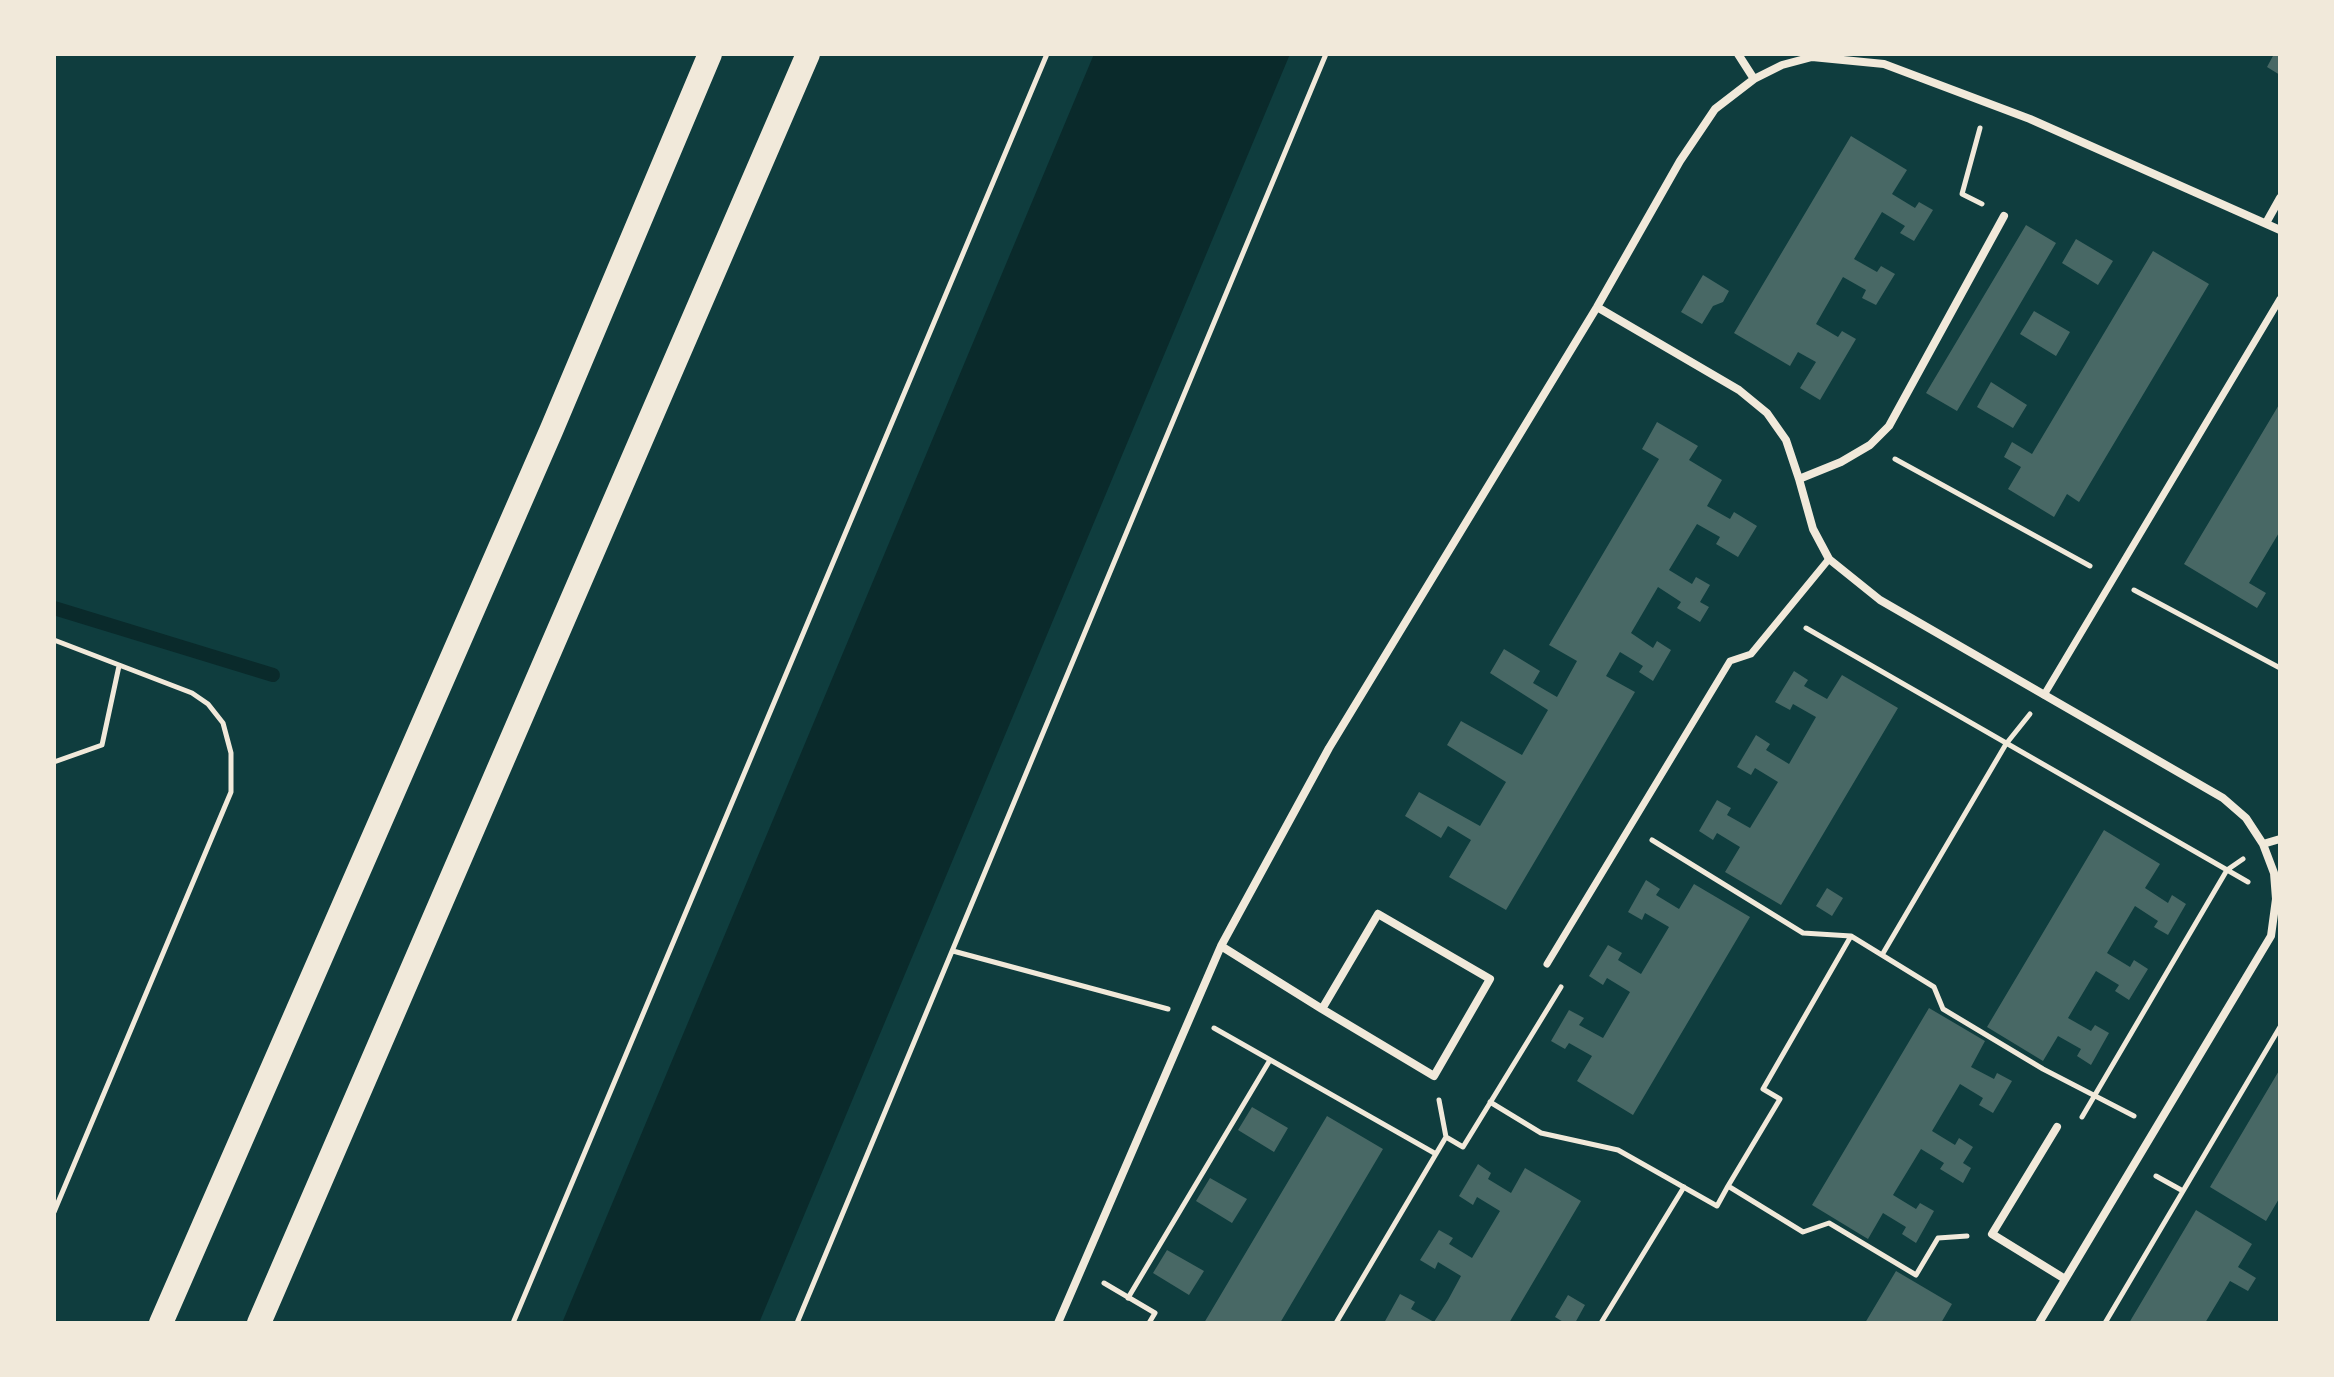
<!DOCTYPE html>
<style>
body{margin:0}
#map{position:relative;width:2334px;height:1377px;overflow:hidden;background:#0f3d3e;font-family:"Roboto Condensed",sans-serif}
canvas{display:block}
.frame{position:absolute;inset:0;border:56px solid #f1e9da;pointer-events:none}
</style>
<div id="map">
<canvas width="2334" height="1377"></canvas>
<div class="frame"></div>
</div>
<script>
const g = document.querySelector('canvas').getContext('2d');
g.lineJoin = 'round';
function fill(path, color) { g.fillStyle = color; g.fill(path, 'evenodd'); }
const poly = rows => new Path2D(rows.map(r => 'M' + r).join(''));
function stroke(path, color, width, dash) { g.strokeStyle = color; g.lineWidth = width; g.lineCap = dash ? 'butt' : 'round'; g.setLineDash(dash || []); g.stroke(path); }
const water = poly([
 [1094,54,1290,54,759,1323,562,1323]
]);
const stream = poly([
 [54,608,273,675]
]);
const building = poly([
 [2274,54,2280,54,2280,75,2267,67],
 [1851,136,1907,170,1892,194,1915,208,1919,202,1933,210,1914,241,1900,233,1905,226,1882,212,1854,259,1877,272,1881,266,1895,274,1876,305,1862,298,1866,290,1843,277,1816,324,1838,337,1842,331,1856,339,1820,400,1800,388,1816,362,1798,352,1790,366,1734,333],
 [2026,225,2056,243,1957,411,1926,393],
 [2076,239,2113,261,2098,285,2062,263],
 [2153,251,2209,284,2079,502,2067,494,2054,517,2008,489,2021,467,2004,457,2012,442,2032,454],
 [1703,275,1729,291,1723,302,1713,306,1702,324,1681,312],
 [2034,311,2070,332,2056,356,2020,334],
 [1991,382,2027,405,2013,428,1977,407],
 [2280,403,2280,531,2249,583,2266,593,2257,608,2184,564],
 [1657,422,1698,446,1689,460,1722,480,1707,506,1730,519,1734,512,1757,526,1738,557,1716,544,1720,537,1697,524,1669,570,1692,584,1696,577,1710,585,1700,602,1709,607,1700,622,1677,608,1681,602,1658,587,1631,633,1653,648,1657,641,1671,650,1653,681,1639,672,1643,666,1620,652,1606,676,1635,692,1506,910,1449,877,1471,840,1448,826,1441,838,1405,816,1419,792,1480,826,1506,782,1447,745,1461,721,1522,755,1548,710,1490,673,1504,649,1540,671,1533,683,1557,697,1577,661,1549,645,1659,459,1642,449],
 [1794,671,1808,680,1804,686,1827,699,1842,675,1898,708,1781,905,1725,872,1740,847,1717,833,1713,840,1699,831,1717,800,1731,808,1727,815,1750,828,1778,782,1755,768,1751,775,1737,767,1756,735,1770,744,1766,750,1789,764,1816,717,1793,704,1790,710,1775,702],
 [2104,830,2160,864,2145,888,2168,903,2172,895,2186,904,2168,935,2154,927,2158,921,2135,906,2107,953,2130,967,2134,960,2148,969,2129,1000,2115,991,2119,985,2096,971,2068,1018,2091,1031,2095,1025,2109,1033,2091,1065,2077,1056,2081,1049,2058,1036,2043,1061,1987,1027],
 [1646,880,1660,889,1656,895,1679,909,1694,884,1750,917,1633,1115,1577,1081,1592,1056,1569,1043,1565,1049,1551,1041,1569,1010,1584,1018,1579,1025,1603,1038,1630,992,1607,978,1603,985,1589,976,1608,945,1622,953,1618,960,1641,974,1669,927,1645,913,1642,920,1628,912],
 [1827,888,1843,898,1832,916,1816,906],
 [1929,1008,1985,1041,1971,1067,1994,1079,1997,1073,2012,1081,1993,1113,1979,1105,1983,1098,1960,1084,1932,1131,1955,1145,1959,1138,1973,1147,1963,1163,1971,1168,1963,1183,1940,1169,1944,1163,1921,1149,1893,1195,1916,1209,1920,1203,1934,1211,1916,1243,1902,1234,1906,1227,1883,1213,1868,1239,1812,1205],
 [2280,1069,2280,1197,2266,1221,2210,1187],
 [1252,1107,1288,1128,1274,1152,1238,1130],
 [1327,1116,1383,1149,1280,1323,1204,1323],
 [1478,1164,1491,1173,1488,1179,1511,1193,1525,1168,1581,1201,1509,1323,1384,1323,1400,1294,1415,1302,1411,1309,1434,1322,1448,1300,1461,1276,1438,1262,1435,1269,1420,1260,1439,1230,1453,1238,1449,1244,1472,1258,1500,1211,1477,1197,1473,1205,1459,1196],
 [1210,1178,1247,1199,1232,1223,1196,1201],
 [2196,1210,2252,1244,2238,1267,2256,1278,2248,1291,2230,1281,2205,1323,2129,1323],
 [1167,1250,1204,1271,1189,1295,1153,1273],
 [1896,1271,1952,1304,1941,1323,1865,1323],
 [1568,1295,1585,1305,1575,1323,1565,1323,1555,1317]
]);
const path = poly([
 [1980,128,1962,194,1982,204],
 [1895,459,2090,566],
 [2134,590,2280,668],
 [1806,628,2248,882],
 [54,640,192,693,208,704,223,723,231,753,231,792,54,1212],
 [54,762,102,745,119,666],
 [1652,840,1803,933,1851,936,1934,987,1943,1009,2043,1069,2134,1116],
 [953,951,1168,1009],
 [1882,955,2006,744,2030,714],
 [1214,1028,1436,1154],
 [1490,1102,1541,1133,1618,1150,1717,1206,1728,1186,1803,1232,1829,1223,1916,1275,1938,1238,1967,1236],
 [2082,1117,2227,870,2243,859],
 [1446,1137,1463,1147,1561,987],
 [2156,1176,2183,1191],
 [1728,1186,1780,1099,1763,1089,1851,936],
 [1104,1283,1155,1313,1149,1323],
 [1128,1298,1270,1060],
 [513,1323,1047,54],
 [797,1323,1326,54],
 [1336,1323,1446,1137,1439,1100],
 [1601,1323,1684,1187],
 [2105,1323,2280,1027]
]);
const pedestrian = poly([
 [2044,695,2280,299],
 [1547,964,1730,661,1751,654,1829,559]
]);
const minor = poly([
 [1738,54,1754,79],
 [2004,216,1889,426,1870,445,1841,462,1799,479,1813,529,1829,559,1880,600,2223,798,2246,818,2263,844,2274,873,2276,899,2271,936,2039,1323],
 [2266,223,2280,198],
 [1597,307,1739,390,1767,413,1786,440,1799,479],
 [2263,844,2280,839],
 [1378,914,1490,979,1434,1076,1322,1009,1378,914],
 [1221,946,1322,1009],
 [2057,1127,1992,1234,2065,1279],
 [1058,1323,1221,946,1329,748,1597,307,1680,161,1715,109,1754,79,1782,65,1812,57,1884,64,2030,119,2280,230]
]);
const motorway = poly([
 [161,1323,551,431,710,54],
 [259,1323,808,54]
]);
fill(water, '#0a2a2b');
stroke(stream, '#0a2a2b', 14);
fill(building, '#486865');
stroke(path, '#f1e9da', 5);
stroke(pedestrian, '#f1e9da', 7);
stroke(minor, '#f1e9da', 8);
stroke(motorway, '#f1e9da', 24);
</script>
